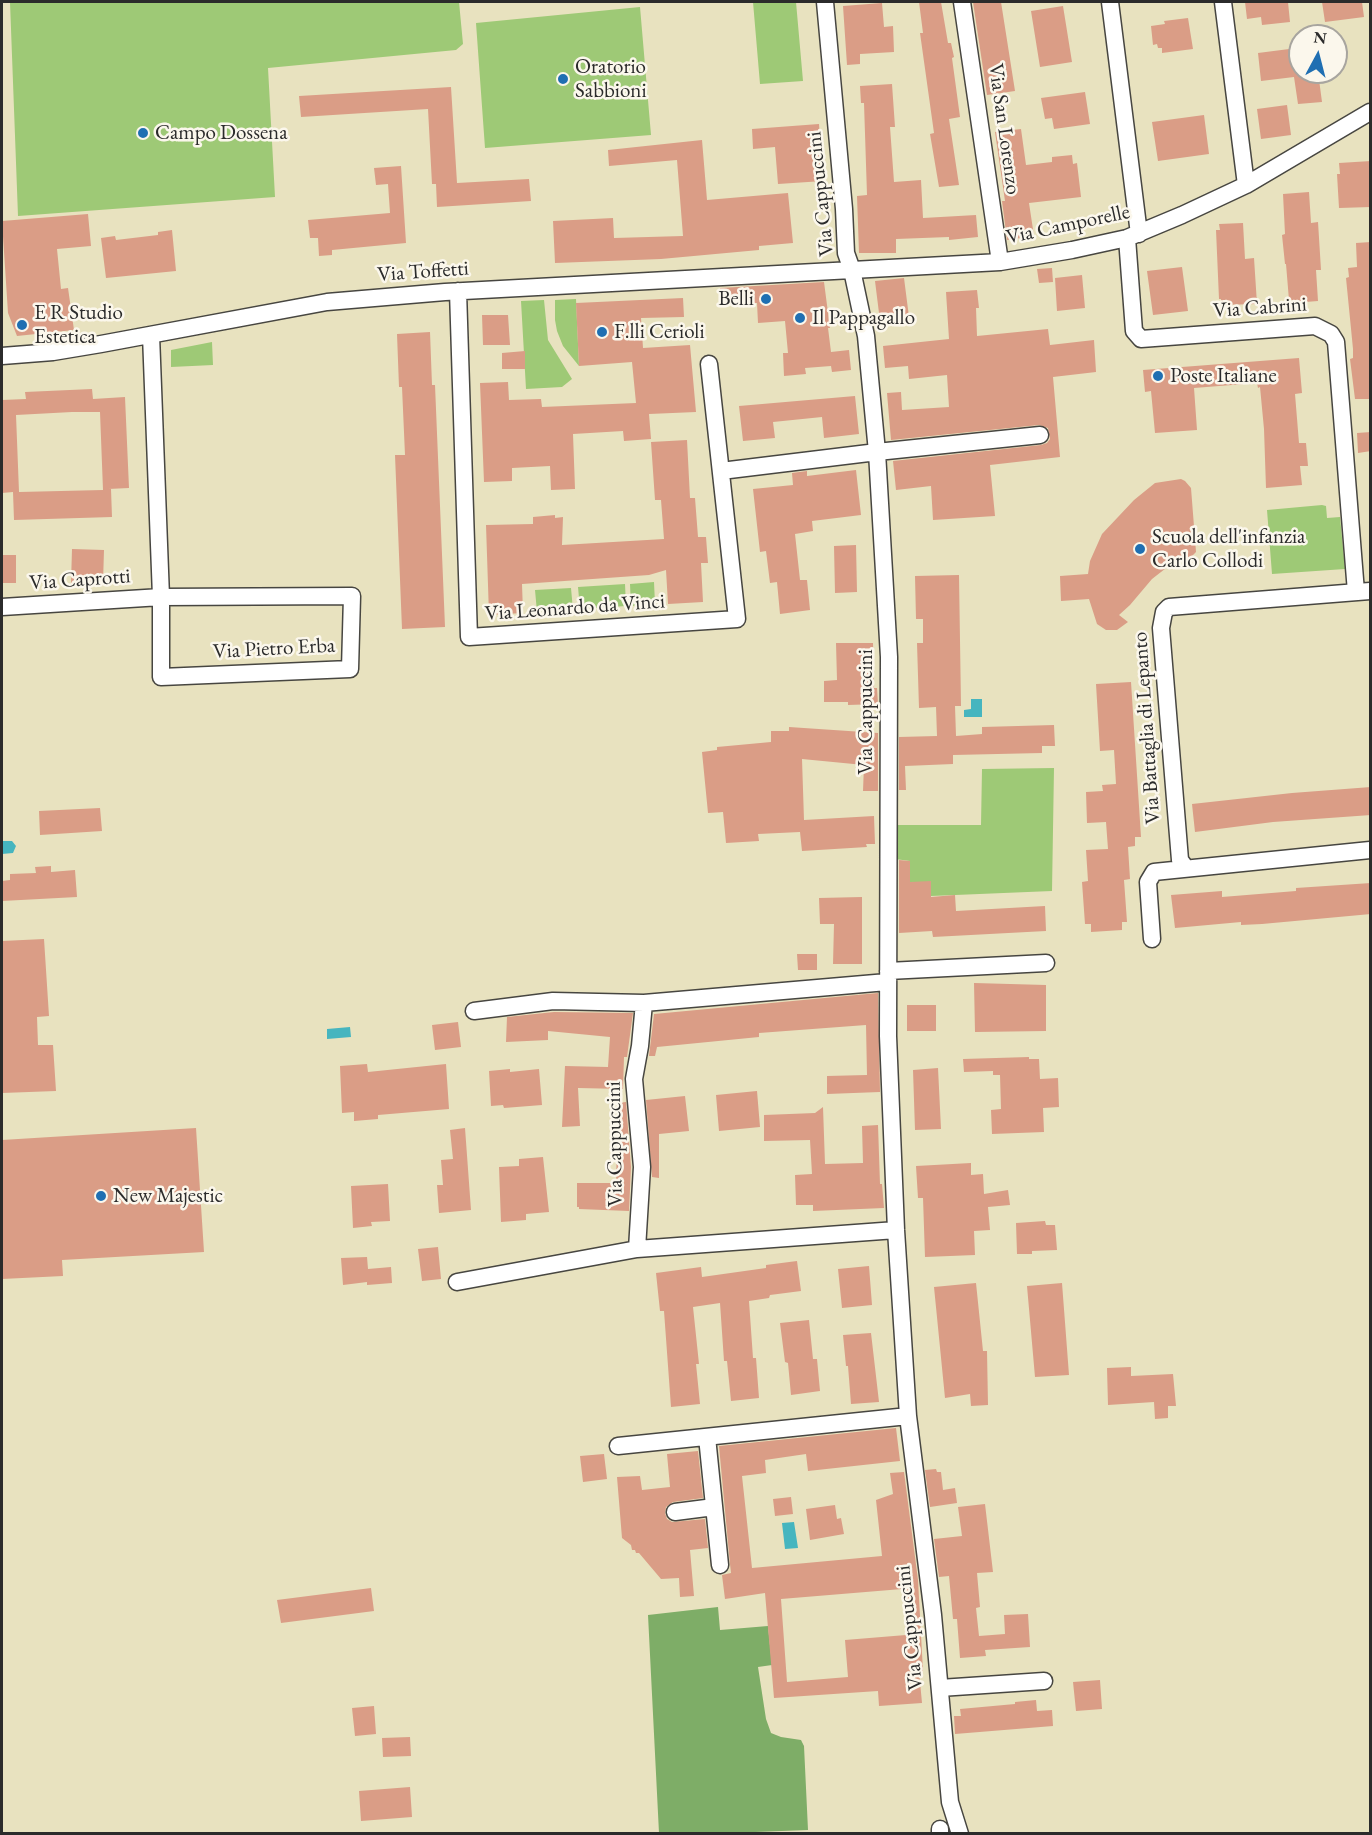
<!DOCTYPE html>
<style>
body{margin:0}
#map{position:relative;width:1372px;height:1835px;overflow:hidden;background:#e8e2bf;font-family:"EB Garamond",serif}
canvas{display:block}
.frame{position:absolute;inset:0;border:3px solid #2b2b2b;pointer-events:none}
.north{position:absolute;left:1288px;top:24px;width:60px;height:60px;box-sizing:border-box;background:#fbf7ec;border:2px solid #a8a59f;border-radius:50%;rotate:7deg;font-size:16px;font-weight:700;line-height:24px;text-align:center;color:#2b2b2b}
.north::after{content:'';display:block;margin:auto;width:21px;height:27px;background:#1f6fb2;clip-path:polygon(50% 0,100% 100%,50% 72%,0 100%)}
</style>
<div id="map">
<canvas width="1372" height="1835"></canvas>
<div class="frame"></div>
<div class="north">N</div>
</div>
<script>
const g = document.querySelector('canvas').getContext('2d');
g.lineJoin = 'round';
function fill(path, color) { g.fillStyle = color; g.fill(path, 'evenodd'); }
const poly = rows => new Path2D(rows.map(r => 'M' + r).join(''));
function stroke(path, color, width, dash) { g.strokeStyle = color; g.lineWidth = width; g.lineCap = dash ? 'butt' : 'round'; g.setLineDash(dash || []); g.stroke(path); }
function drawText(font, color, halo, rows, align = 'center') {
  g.font = font + ' "EB Garamond",serif'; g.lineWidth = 5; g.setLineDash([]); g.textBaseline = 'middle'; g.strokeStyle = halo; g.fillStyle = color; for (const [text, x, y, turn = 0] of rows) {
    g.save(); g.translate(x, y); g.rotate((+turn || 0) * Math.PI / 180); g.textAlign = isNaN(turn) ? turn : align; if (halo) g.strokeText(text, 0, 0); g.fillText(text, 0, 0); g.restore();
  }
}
const green = poly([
 [10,2,459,2,463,44,456,50,268,68,275,197,18,216],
 [753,2,796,2,803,81,760,84],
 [640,7,651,135,485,148,476,23],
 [576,299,579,366,563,346,557,331,555,320,555,300],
 [544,300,548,340,572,379,562,387,526,389,521,301],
 [212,342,213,365,171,367,171,350],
 [1322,505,1326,506,1327,518,1340,517,1345,569,1272,574,1267,510],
 [654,582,655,604,631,606,630,584],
 [625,584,626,606,580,609,578,587],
 [571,588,573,610,537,612,535,590],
 [1054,768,1052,891,931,896,931,882,910,882,910,861,895,859,894,825,981,825,982,769]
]);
const forest = poly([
 [718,1607,720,1630,768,1626,772,1665,758,1667,766,1719,771,1733,781,1737,801,1740,804,1746,808,1830,729,1833,659,1833,648,1615]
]);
const water = poly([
 [971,699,982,699,982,717,964,717,964,710,971,709],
 [2,841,12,841,16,846,13,853,2,854],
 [350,1027,351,1037,327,1039,327,1029],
 [794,1522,798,1548,785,1549,782,1523]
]);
const building = poly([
 [919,2,941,2,948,43,951,43,954,57,952,58,960,117,949,119,959,185,939,187,930,134,934,133,920,33,923,33],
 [973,2,1001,2,1015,91,987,95],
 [1245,2,1288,2,1290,22,1262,25,1261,17,1247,19],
 [1322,2,1362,2,1364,17,1325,22],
 [882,3,884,27,893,26,894,52,860,54,860,64,847,65,843,6],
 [1063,6,1072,62,1040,67,1031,11],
 [1188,18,1193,49,1162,53,1162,48,1158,48,1157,44,1153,45,1151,26,1165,24,1164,21],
 [1297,48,1300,72,1318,72,1322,102,1298,104,1294,77,1261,81,1258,53],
 [892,84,895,127,890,127,894,182,921,180,923,218,976,215,978,237,949,240,949,237,896,239,896,253,859,253,857,196,867,195,864,103,861,103,860,86],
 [451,87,457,183,529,179,531,201,437,207,436,184,432,184,428,109,301,117,299,96],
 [1085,92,1090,124,1054,129,1052,118,1045,119,1041,98],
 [1287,105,1291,135,1261,139,1257,109],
 [1204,115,1209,154,1158,161,1152,122],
 [819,124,823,181,778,184,775,147,753,149,752,129],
 [1021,129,1026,165,1052,162,1052,157,1072,155,1073,164,1077,163,1081,197,1029,203,1034,236,1007,240,1002,201,1005,201,995,132],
 [702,140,707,200,788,193,793,243,759,246,759,250,661,259,555,263,553,221,613,218,614,238,683,236,677,160,609,166,608,150],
 [1371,161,1371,207,1339,208,1337,174,1340,174,1339,163],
 [401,166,406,243,332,250,332,255,319,256,318,238,310,238,308,220,390,213,388,184,376,185,374,168],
 [1309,192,1311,223,1318,222,1321,270,1316,270,1318,301,1293,303,1292,300,1289,300,1286,264,1285,264,1282,235,1285,234,1283,194],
 [88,214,91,246,57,249,61,289,68,288,74,330,17,336,8,313,2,221],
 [1243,223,1245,259,1254,258,1257,304,1221,305,1221,299,1219,299,1216,230,1220,230,1219,224],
 [172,230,176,271,106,278,101,238,115,236,116,240,158,235,158,232],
 [1371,242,1371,399,1355,399,1350,359,1353,358,1353,349,1346,278,1349,277,1348,268,1357,267,1356,243],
 [1182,267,1188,311,1153,315,1147,271],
 [1052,268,1053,282,1039,283,1037,269],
 [1082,275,1085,308,1057,311,1055,278],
 [904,278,909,317,880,321,875,281],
 [824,282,830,328,828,328,831,352,849,350,851,370,832,372,831,366,805,368,806,374,784,376,783,353,788,353,785,321,758,323,757,303,721,305,720,288],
 [977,290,979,308,976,308,977,336,1048,329,1050,345,1094,340,1096,372,1053,377,1060,457,990,465,995,516,933,520,931,486,896,490,893,461,1041,445,1047,443,1050,439,1048,428,1039,425,891,440,887,393,901,392,902,410,949,407,947,375,909,379,908,366,885,368,883,346,949,339,946,292],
 [683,298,684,317,641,318,643,348,690,345,696,412,649,414,651,439,624,441,623,431,573,434,575,489,551,490,550,466,512,468,512,481,484,482,480,383,508,382,509,400,541,399,542,407,636,403,632,362,579,366,576,303],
 [482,315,508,315,510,345,483,345],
 [430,332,432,385,435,385,445,627,402,629,395,455,405,455,402,387,399,387,397,334],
 [525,351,525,369,502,369,502,353],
 [1299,358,1302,393,1295,394,1299,443,1306,443,1308,466,1300,466,1302,485,1266,488,1264,429,1260,387,1258,388,1257,383,1194,388,1197,430,1155,433,1151,391,1145,392,1143,370],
 [92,389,93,399,125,397,129,488,108,489,111,489,112,517,14,520,13,492,2,493,2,400,26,399,25,392],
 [72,412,100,412,103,490,19,492,16,415],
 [855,396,859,434,824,438,822,417,773,422,775,438,743,441,739,406],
 [1371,432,1371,451,1358,453,1357,433],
 [687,440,690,498,695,498,698,537,706,537,708,563,701,563,703,602,668,604,666,570,649,575,522,584,523,613,489,615,486,525,533,524,533,517,555,515,555,518,563,517,562,545,664,539,661,500,655,500,651,442],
 [856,470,861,515,812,521,813,531,795,534,800,580,807,580,810,610,780,614,777,582,770,583,766,551,760,552,753,489,793,485,792,473,807,471,807,476],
 [1181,479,1185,481,1191,488,1196,552,1189,559,1170,565,1152,579,1130,605,1119,615,1128,622,1117,630,1106,630,1097,624,1089,599,1061,601,1060,576,1088,574,1090,561,1102,534,1134,500,1155,483],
 [856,545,857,592,835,593,834,546],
 [72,549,104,550,103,583,71,583],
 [2,555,16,555,16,583,2,583],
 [959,575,961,706,955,706,956,736,982,734,982,727,1054,725,1055,746,1042,746,1042,753,953,755,953,764,905,766,906,790,899,790,899,737,937,736,936,707,919,708,917,643,923,643,923,619,916,619,915,576],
 [836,643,873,643,874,688,877,688,878,704,848,705,848,702,824,702,824,681,837,680],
 [1131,682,1141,837,1135,837,1135,846,1128,847,1130,879,1124,880,1127,922,1122,922,1122,930,1091,932,1091,924,1085,924,1082,882,1088,881,1086,850,1108,849,1106,822,1087,823,1086,792,1103,791,1102,785,1116,784,1114,750,1100,751,1096,684],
 [789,727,878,733,878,791,863,791,864,765,802,759,804,820,874,816,875,844,866,844,867,847,802,851,800,832,758,834,759,841,726,843,723,812,708,813,702,752,717,750,717,747,771,742,771,731,789,731],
 [1371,787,1371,815,1273,822,1195,832,1192,804,1292,793],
 [100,808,102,831,40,835,39,811],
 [899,860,910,861,910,882,931,881,931,897,955,895,956,911,1045,906,1046,931,933,937,932,931,899,933],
 [51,866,51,872,75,870,77,897,2,901,2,881,10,880,10,874,36,873,35,867],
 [1371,883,1371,914,1262,924,1241,925,1241,922,1175,928,1171,895,1222,891,1222,897,1296,891,1296,888],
 [862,897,862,964,833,964,834,924,820,924,819,898],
 [44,939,49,1016,37,1017,38,1045,53,1045,56,1091,2,1093,2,941],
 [797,954,817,954,817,970,798,970],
 [974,983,1046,985,1046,1031,975,1032],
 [878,993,880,1092,827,1094,827,1076,867,1075,866,1025,759,1033,759,1037,657,1047,655,1056,649,1056,654,1014],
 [907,1005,936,1005,936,1031,907,1031],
 [554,1012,633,1013,627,1057,624,1057,623,1089,578,1088,580,1126,562,1127,565,1066,608,1067,610,1037,548,1031,548,1040,506,1042,507,1017],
 [458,1022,461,1047,435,1050,432,1025],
 [1029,1057,1029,1059,1039,1059,1040,1079,1058,1078,1059,1107,1043,1108,1044,1132,992,1134,991,1110,1001,1109,1000,1075,993,1075,993,1071,964,1072,963,1059],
 [367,1064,368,1072,446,1064,449,1109,378,1115,378,1119,354,1121,354,1112,342,1113,340,1066],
 [938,1068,941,1129,915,1130,913,1070],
 [510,1069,510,1072,539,1069,542,1105,504,1108,503,1105,491,1106,489,1071],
 [757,1091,760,1127,719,1131,716,1095],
 [685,1096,689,1131,659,1134,659,1178,652,1177,646,1100],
 [626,1102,631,1167,629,1211,579,1209,579,1207,577,1207,577,1183,616,1183,618,1103],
 [823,1107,825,1164,863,1163,862,1126,878,1125,880,1184,882,1184,884,1208,813,1211,813,1205,796,1205,795,1175,812,1174,810,1140,764,1141,764,1115,815,1113],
 [196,1128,204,1252,62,1260,63,1276,2,1279,2,1140],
 [465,1128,471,1210,439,1213,437,1185,443,1185,441,1160,453,1159,450,1130],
 [543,1157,549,1212,526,1214,526,1220,501,1222,499,1167,519,1166,519,1159],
 [971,1163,971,1175,983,1174,984,1194,1008,1190,1010,1205,988,1207,990,1230,974,1231,975,1255,925,1257,923,1198,918,1198,916,1166],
 [388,1184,390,1221,371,1222,372,1226,353,1228,351,1186],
 [1045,1221,1046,1225,1055,1225,1057,1250,1032,1251,1032,1254,1017,1254,1016,1223],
 [438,1247,441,1279,422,1281,418,1249],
 [367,1257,368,1269,391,1267,392,1283,367,1285,367,1282,343,1285,341,1258],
 [797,1261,801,1291,770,1295,769,1298,749,1301,753,1358,756,1358,759,1398,731,1401,727,1361,724,1361,720,1303,693,1307,699,1364,696,1364,700,1404,671,1407,664,1311,660,1311,656,1273,701,1267,702,1277,766,1268,766,1265],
 [869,1266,872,1305,842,1308,838,1269],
 [976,1283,983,1351,987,1351,988,1405,971,1406,970,1394,945,1398,934,1287],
 [1062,1283,1069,1375,1035,1377,1027,1286],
 [809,1320,813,1359,817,1359,820,1391,791,1395,788,1363,785,1362,780,1323],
 [871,1333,879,1402,851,1404,848,1366,846,1366,843,1335],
 [1131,1367,1131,1376,1173,1374,1176,1406,1168,1406,1168,1418,1155,1419,1154,1402,1108,1405,1107,1368],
 [896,1428,900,1461,808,1471,806,1454,765,1460,766,1473,742,1476,752,1568,882,1556,876,1500,893,1494,890,1473,904,1472,918,1580,923,1671,919,1671,922,1703,879,1706,878,1691,774,1698,765,1593,725,1599,722,1575,731,1573,730,1564,719,1446],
 [902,1589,906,1635,845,1640,848,1677,787,1682,781,1599],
 [698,1451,703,1498,673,1502,666,1507,665,1513,667,1519,672,1522,705,1519,708,1548,690,1550,694,1596,680,1597,679,1578,661,1579,639,1553,636,1553,635,1550,632,1550,631,1545,622,1538,617,1477,640,1476,642,1490,670,1487,667,1454],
 [604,1454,607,1479,583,1482,580,1456],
 [936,1469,937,1472,941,1472,943,1490,955,1488,957,1503,930,1507,925,1470],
 [791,1497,793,1514,775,1516,773,1499],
 [985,1504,993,1572,977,1573,980,1607,976,1608,979,1636,1005,1634,1004,1615,1028,1614,1030,1647,985,1650,986,1656,960,1658,957,1619,953,1619,949,1576,939,1577,934,1539,962,1536,958,1507],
 [835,1505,837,1519,841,1518,844,1534,810,1540,806,1509],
 [371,1588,374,1611,281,1623,277,1600],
 [1100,1680,1102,1709,1076,1711,1073,1682],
 [1036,1700,1037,1711,1052,1710,1053,1726,955,1734,954,1716,961,1716,960,1709,1015,1704,1015,1702],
 [374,1706,376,1734,355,1736,352,1708],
 [410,1737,411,1756,383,1757,382,1738],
 [410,1787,412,1817,361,1821,359,1791]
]);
const street = poly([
 [825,2,844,209,846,253,852,270,866,336,877,452,889,657,888,1036,896,1230,908,1416,933,1615,950,1802,960,1834],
 [962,2,1000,262],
 [1110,2,1139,234],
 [1223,2,1246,185],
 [1127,238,1134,331,1141,339,1315,326,1331,334,1336,342,1356,592],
 [458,291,469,637,737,619,709,364],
 [2,356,53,352,101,344,327,302,445,292,1000,262,1072,250,1127,238,1182,215,1246,185,1370,112],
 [721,471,877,452,1040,435],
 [2,607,161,597,352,596,350,669,161,677,161,597,151,335],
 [1186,868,1180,860,1161,628,1164,612,1169,607,1370,591],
 [1152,939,1148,882,1154,872,1370,850],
 [888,971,1046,963],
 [474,1011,553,1001,644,1003,887,982],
 [637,1249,642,1167,634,1079,640,1046,644,1003],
 [457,1282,637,1249,896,1230],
 [707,1437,720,1565],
 [618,1446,908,1416],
 [675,1512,714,1507],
 [940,1688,1044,1681],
 [940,1829,940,1834]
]);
const markers = [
 [563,79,6,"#1f6fb2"],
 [143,133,6,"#1f6fb2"],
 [766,299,6,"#1f6fb2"],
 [800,318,6,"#1f6fb2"],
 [22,325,6,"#1f6fb2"],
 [602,332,6,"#1f6fb2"],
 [1158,376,6,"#1f6fb2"],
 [1140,549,6,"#1f6fb2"],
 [101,1196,6,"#1f6fb2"]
];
const poiNames = [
 ["Oratorio",575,67],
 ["Sabbioni",575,91],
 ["Campo Dossena",155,133],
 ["Belli",754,299,"right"],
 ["E R Studio",34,313],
 ["Estetica",34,337],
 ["Il Pappagallo",812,318],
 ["F.lli Cerioli",614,332],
 ["Poste Italiane",1170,376],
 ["Scuola dell'infanzia",1152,537],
 ["Carlo Collodi",1152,561],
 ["New Majestic",113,1196]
];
const streetNames = [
 ["Via San Lorenzo",1004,129,82],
 ["Via Cappuccini",821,194,-96],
 ["Via Camporelle",1068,225,-12],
 ["Via Toffetti",423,272,-4],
 ["Via Cabrini",1260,308,-4],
 ["Via Caprotti",80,580,-4],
 ["Via Leonardo da Vinci",575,608,-4],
 ["Via Pietro Erba",274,649,-3],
 ["Via Cappuccini",866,712,-90],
 ["Via Battaglia di Lepanto",1147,728,-94],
 ["Via Cappuccini",615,1144,-91],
 ["Via Cappuccini",910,1628,-96]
];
fill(green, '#9ec976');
fill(forest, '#7ead67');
fill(water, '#46b5bf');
fill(building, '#da9d86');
stroke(street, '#474641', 19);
stroke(street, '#fff', 16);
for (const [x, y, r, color] of markers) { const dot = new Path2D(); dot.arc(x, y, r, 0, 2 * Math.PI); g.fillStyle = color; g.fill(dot); stroke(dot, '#fbf7ec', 2); }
drawText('21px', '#2b2b2b', '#fbf7ec', poiNames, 'left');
drawText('21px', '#2b2b2b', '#fbf7ec', streetNames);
</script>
